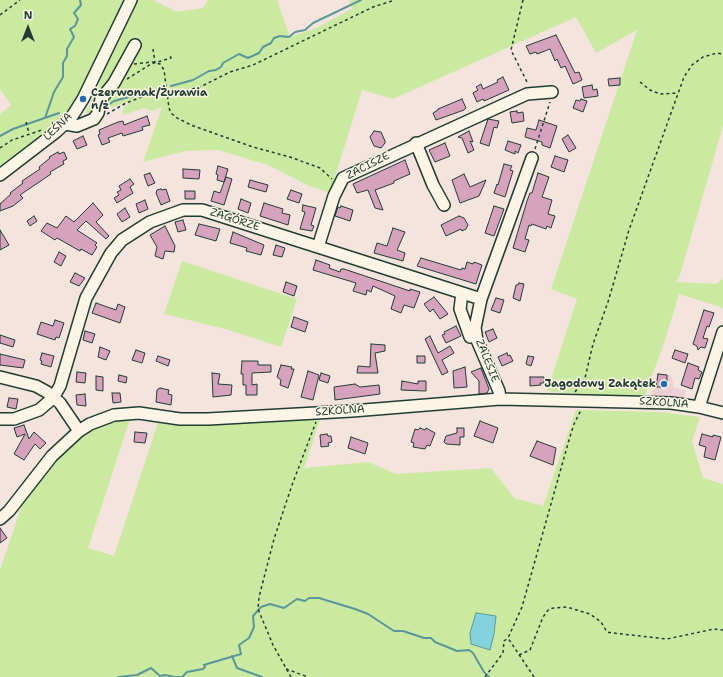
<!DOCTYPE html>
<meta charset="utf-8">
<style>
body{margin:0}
#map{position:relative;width:723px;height:677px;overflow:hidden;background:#f5e4dd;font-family:"Shantell Sans",sans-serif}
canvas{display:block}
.north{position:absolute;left:8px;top:8px;width:40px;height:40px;-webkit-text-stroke:3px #fcf5e5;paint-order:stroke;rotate:0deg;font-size:11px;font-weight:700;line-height:16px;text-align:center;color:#1f3d34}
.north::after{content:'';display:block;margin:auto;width:14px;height:18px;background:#1f3d34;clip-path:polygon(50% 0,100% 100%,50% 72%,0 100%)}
</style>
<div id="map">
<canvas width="723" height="677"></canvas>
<div class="north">N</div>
</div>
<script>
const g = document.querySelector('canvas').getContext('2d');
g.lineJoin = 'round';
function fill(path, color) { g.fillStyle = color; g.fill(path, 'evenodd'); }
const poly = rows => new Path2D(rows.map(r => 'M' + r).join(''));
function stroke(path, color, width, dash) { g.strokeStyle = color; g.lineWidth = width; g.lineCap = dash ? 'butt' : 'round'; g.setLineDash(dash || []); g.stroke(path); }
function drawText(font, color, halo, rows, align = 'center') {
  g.font = font + ' "Shantell Sans",sans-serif'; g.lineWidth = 3; g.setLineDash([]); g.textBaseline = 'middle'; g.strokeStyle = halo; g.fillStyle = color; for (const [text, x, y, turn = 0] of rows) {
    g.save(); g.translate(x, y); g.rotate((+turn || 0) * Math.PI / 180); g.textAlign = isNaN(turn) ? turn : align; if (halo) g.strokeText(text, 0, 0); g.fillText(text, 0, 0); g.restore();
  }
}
const built = poly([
 [658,374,671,375,674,388,686,390,683,399,651,396]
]);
const green = poly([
 [0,0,123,0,102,48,77,97,63,118,57,125,0,169,0,114,11,105,0,89],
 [135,0,153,0,177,12,203,8,208,0,277,0,290,37,316,28,352,9,349,0,723,0,723,126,680,275,676,282,717,284,721,279,723,280,723,308,679,294,664,343,644,398,589,397,588,395,547,391,577,299,551,289,637,30,596,53,576,17,393,99,362,90,330,193,309,186,268,165,218,150,185,151,143,162,162,107,152,111,144,108,123,115,123,108,133,100,103,111,85,113,96,92,102,74,101,73],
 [182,261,297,299,281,347,225,329,164,314],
 [576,410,661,412,700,417,692,441,703,478,723,484,723,677,0,677,0,570,24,499,76,438,97,424,127,417,143,417,143,420,130,419,88,548,114,556,158,423,148,421,149,418,192,423,311,417,312,420,320,420,304,468,368,462,396,474,491,468,514,498,543,506],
 [476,613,496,616,494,634,490,650,471,644,470,633]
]);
const water = poly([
 [476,613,496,616,494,634,490,650,471,644,470,633,476,613]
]);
const stream = poly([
 [171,86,193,80,209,71,216,70,221,67,223,63,239,54,248,58,259,53,263,47,271,43,274,38,280,36,289,37,295,32,305,30,313,23,361,0],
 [105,107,114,101,163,88],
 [45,118,54,92,63,77,63,63,67,56,67,49,74,37,70,29,75,26,78,19,74,13,81,5,80,0],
 [0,136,13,129,59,113],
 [232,656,237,668,262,677],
 [118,677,137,675,151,668,160,676,165,675,175,677],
 [176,677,182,677,187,672,203,669,205,667,204,665,207,664,241,654,239,645,249,638,254,627,253,616,261,607,270,604,284,608,297,599,305,601,309,598,319,598,355,609,368,614,394,631,403,631,424,638,431,638,435,642,457,651,469,650,473,653,484,672,489,677]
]);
const building = poly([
 [556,35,575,73,579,72,582,80,573,84,565,66,561,68,557,59,555,61,550,49,537,54,536,52,530,54,526,46,556,35],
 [503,77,509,90,484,101,483,99,477,102,473,93,478,90,476,87,481,84,483,89,498,82,497,80,503,77],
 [620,78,620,85,609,86,608,79,620,78],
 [592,85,593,90,597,89,598,96,584,98,582,87,592,85],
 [462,99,466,108,464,110,436,120,433,113,438,110,438,109,462,99],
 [581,99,587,101,583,112,573,108,576,100,580,101,581,99],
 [517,111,517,113,523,112,524,121,512,123,510,112,517,111],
 [147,116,150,125,142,127,143,130,123,136,122,133,108,138,110,142,102,145,98,135,100,134,99,130,118,122,123,121,124,125,147,116],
 [488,119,499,121,497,128,494,127,489,146,480,143,488,119],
 [539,120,557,126,550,148,542,145,542,142,525,137,527,128,536,130,539,120],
 [374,131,381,132,385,141,385,143,381,148,374,146,370,137,374,131],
 [469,131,473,142,470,141,474,150,468,153,462,138,458,137,469,131],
 [568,135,576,148,569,152,562,139,568,135],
 [83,136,87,145,77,149,73,141,83,136],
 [508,141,521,145,518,153,515,151,515,154,505,150,508,141],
 [445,143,450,156,435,162,429,150,445,143],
 [58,152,59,154,64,152,67,159,63,161,64,164,50,172,51,174,20,195,23,198,13,206,0,211,0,204,11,194,10,193,23,183,22,181,40,169,39,167,50,158,49,157,58,152],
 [555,156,568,160,564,172,551,167,555,156],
 [405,160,410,174,394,181,394,183,375,190,383,210,375,208,368,190,357,193,353,184,405,160],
 [504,164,512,166,510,170,513,171,505,197,494,193,497,184,498,185,504,164],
 [218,166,228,169,224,182,217,180,218,175,216,174,218,166],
 [183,169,200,170,199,179,183,178,183,169],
 [150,173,155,183,148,186,144,175,150,173],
 [538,173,549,177,542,197,552,200,548,214,555,216,551,228,547,226,546,229,532,224,531,226,529,225,525,239,529,240,525,252,513,248,527,201,530,193,532,193,538,173],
 [464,174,470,187,486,180,479,196,460,203,452,180,464,174],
 [226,177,232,179,224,205,211,201,214,191,220,193,226,177],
 [130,179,134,184,130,187,133,193,117,203,114,198,119,195,117,192,121,190,119,186,130,179],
 [250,180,268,185,266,192,248,187,250,180],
 [161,189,162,190,166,189,170,201,161,205,156,193,157,190,161,189],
 [291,190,302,194,299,203,287,199,291,190],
 [185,191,195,191,195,199,185,199,185,191],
 [241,199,251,203,248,213,238,209,241,199],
 [145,200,148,209,139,213,136,204,145,200],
 [93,203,103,215,96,222,109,236,106,239,86,221,77,230,97,243,95,245,97,247,92,255,81,249,80,251,57,238,55,240,41,231,47,223,57,228,66,216,74,222,93,203],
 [264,203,283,209,282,213,290,215,288,225,260,216,264,203],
 [303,205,316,208,311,225,314,226,312,231,300,229,305,212,302,211,303,205],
 [341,206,353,210,350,221,335,216,338,207,340,208,341,206],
 [494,206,504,209,494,236,485,233,494,206],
 [125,208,130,217,122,222,117,214,125,208],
 [34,216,37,221,30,226,27,221,34,216],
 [459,216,464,218,468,225,466,229,462,231,461,229,446,236,441,225,459,216],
 [183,220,186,230,178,232,175,222,183,220],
 [199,224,220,229,216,241,195,235,199,224],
 [165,226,175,246,174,252,165,251,163,259,155,256,157,247,150,235,165,226],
 [393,228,405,232,397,250,405,253,403,261,374,253,377,243,387,246,393,228],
 [0,230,9,245,0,250,0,230],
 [233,232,264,245,261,255,246,251,247,248,230,243,233,232],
 [276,245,285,248,282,257,273,255,276,245],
 [59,252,66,256,61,266,54,262,59,252],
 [421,258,461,270,462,268,465,269,467,262,473,264,474,262,482,265,476,284,417,266,421,258],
 [316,260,330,265,329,268,340,272,341,269,344,269,410,291,410,289,420,292,414,308,404,305,401,313,391,309,395,296,373,286,371,292,367,290,366,295,353,291,356,283,313,270,316,260],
 [75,273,85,278,79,286,70,282,75,273],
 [286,282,297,286,294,296,283,292,286,282],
 [519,283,524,284,520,301,513,298,516,285,518,285,519,283],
 [434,297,448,314,440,319,433,309,430,312,424,304,434,297],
 [496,298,504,300,500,313,491,310,496,298],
 [96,303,116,310,118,304,125,307,120,323,92,313,96,303],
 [704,310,714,313,709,327,707,326,703,338,708,339,705,348,701,347,698,350,697,346,693,344,704,310],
 [294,317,308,322,305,332,291,327,294,317],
 [55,320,64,323,59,338,56,337,55,340,37,334,41,322,53,326,55,320],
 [456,326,461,336,446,343,442,335,445,334,444,332,456,326],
 [493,329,497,338,489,342,485,332,493,329],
 [85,331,95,334,92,343,83,340,85,331],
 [0,335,15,340,13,347,0,343,0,335],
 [430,336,438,353,450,346,454,353,442,360,448,372,442,375,425,339,430,336],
 [371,344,385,345,385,351,375,353,378,373,357,373,358,366,370,367,371,344],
 [100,347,110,351,106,360,98,357,100,347],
 [136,350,145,353,142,363,132,360,136,350],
 [675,350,688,354,685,363,672,358,675,350],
 [42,353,54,356,51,367,41,364,42,361,40,360,42,353],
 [507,353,508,356,510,355,513,361,502,366,498,357,507,353],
 [0,354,25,360,23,368,0,365,0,354],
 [158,356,170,360,168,366,156,361,158,356],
 [417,356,425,356,425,363,417,363,417,356],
 [528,356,534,357,531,366,526,364,528,356],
 [242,361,258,361,258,365,271,365,271,372,252,373,252,385,257,384,257,395,246,395,246,385,243,385,243,374,241,374,242,361],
 [688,363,699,367,698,370,702,372,699,379,695,378,692,389,681,385,688,363],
 [281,365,292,367,291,369,294,369,288,388,280,385,281,380,277,377,281,365],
 [465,367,467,387,454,388,453,371,465,367],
 [481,368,489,389,487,393,479,394,479,381,471,372,481,368],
 [308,371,319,375,313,400,301,397,308,371],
 [77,372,86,373,85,383,76,382,77,372],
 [212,373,220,374,218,384,232,385,231,395,213,397,212,373],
 [321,373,330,376,328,383,319,380,321,373],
 [658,374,667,375,667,387,656,387,658,374],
 [119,375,127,377,126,383,118,381,119,375],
 [96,376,103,377,103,391,96,390,96,376],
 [530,377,544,377,544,383,540,383,541,385,530,386,530,377],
 [402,381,418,384,418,381,426,381,426,391,401,390,402,381],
 [355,384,360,387,379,385,380,394,335,400,334,387,355,384],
 [160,388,169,390,168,394,172,395,171,405,156,402,157,390,160,388],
 [112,393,120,393,121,402,113,403,112,393],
 [85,394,86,406,77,405,76,395,85,394],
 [9,398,18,399,16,409,7,407,9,398],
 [480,421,498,428,493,443,474,436,480,421],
 [24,425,29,439,34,432,46,443,40,449,35,444,24,460,14,454,25,434,17,437,14,428,24,425],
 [420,428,425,430,426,428,435,433,430,446,427,445,425,449,413,447,414,443,411,442,415,429,418,430,420,428],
 [457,428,464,428,464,437,460,437,460,445,446,444,444,442,446,436,457,433,457,428],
 [135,432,147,433,145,443,134,442,135,432],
 [327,434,328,436,331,436,332,442,328,443,329,446,321,447,320,435,327,434],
 [702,434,713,437,713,435,721,437,715,460,704,457,706,447,699,445,702,434],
 [351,437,368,443,365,454,348,448,351,437],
 [537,441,556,448,553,465,530,456,537,441],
 [0,528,7,538,0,543,0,528]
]);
const path = poly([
 [523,0,511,50,528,84],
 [0,15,20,0],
 [153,49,155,63],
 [134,64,152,62,160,64,164,70,169,108,171,113,177,118,191,125,253,147,290,157,320,168,332,179],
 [127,79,151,64,171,58,170,55],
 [640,82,650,90,660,94,678,93],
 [107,114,126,103,152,93,187,90,200,87,230,72,253,65,373,7,395,0],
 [26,122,29,133],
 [0,148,12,140,42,130],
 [535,149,550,102],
 [575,392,585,378,593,344,608,302,629,230,684,77,692,65,703,57,717,53,723,54],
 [519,655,530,650,543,617,549,609,554,608,567,607,590,614,601,622,607,632,613,633,667,639,714,629,723,630],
 [286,669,308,677],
 [291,677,273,645,258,609,259,597,274,539,292,485,316,422],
 [485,677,503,653,504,641,508,638],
 [534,677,508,638,522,607,569,440,574,424,581,410]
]);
const minor = poly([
 [65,124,77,126,94,119,98,113,101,99,114,83,135,45],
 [416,143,433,185,444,205],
 [0,175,56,132,71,118,83,99,131,0],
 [318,247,334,196,343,178,527,94,552,92],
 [462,293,460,309,470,337],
 [0,377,36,386,47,392,60,403,79,431],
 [500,399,499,391,477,340,475,328,481,299,532,158],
 [699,407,723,332],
 [0,419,14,419,39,410,53,398,60,386,86,298,111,253,122,240,150,222,183,210,202,210,481,299],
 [0,519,9,511,52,456,79,431,90,424,114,415,139,413,180,419,208,419,352,411,500,399,671,403,699,407,723,413]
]);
const markers = [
 [83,99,4,"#1f6fb2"],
 [664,384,4,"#1f6fb2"]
];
const poiNames = [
 ["Czerwonak/Żurawia",91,93],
 ["n/ż",91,106],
 ["Jagodowy Zakątek",656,384,"right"]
];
const streetNames = [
 ["LEŚNA",58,127,-44],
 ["ZACISZE",368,166,-27],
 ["ZAGÓRZE",235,220,18],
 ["ZALESIE",487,361,68],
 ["SZKOLNA",664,403,4],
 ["SZKOLNA",340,411,-4]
];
fill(built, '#ecd0d3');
fill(green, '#caeaa2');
fill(water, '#83d3dd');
stroke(water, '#5b9799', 1);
stroke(stream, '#5b9799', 2);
fill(building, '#d7a2bb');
stroke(building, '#1f3d34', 1);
stroke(minor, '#1f3d34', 14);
stroke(path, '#1f3d34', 1.5, [3, 3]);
stroke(minor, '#fcf5e5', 11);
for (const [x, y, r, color] of markers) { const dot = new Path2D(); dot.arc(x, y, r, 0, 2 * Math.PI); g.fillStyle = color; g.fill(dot); stroke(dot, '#fcf5e5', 1.5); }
drawText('bold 11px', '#1f3d34', '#fcf5e5', poiNames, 'left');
drawText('11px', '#1f3d34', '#fcf5e5', streetNames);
</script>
